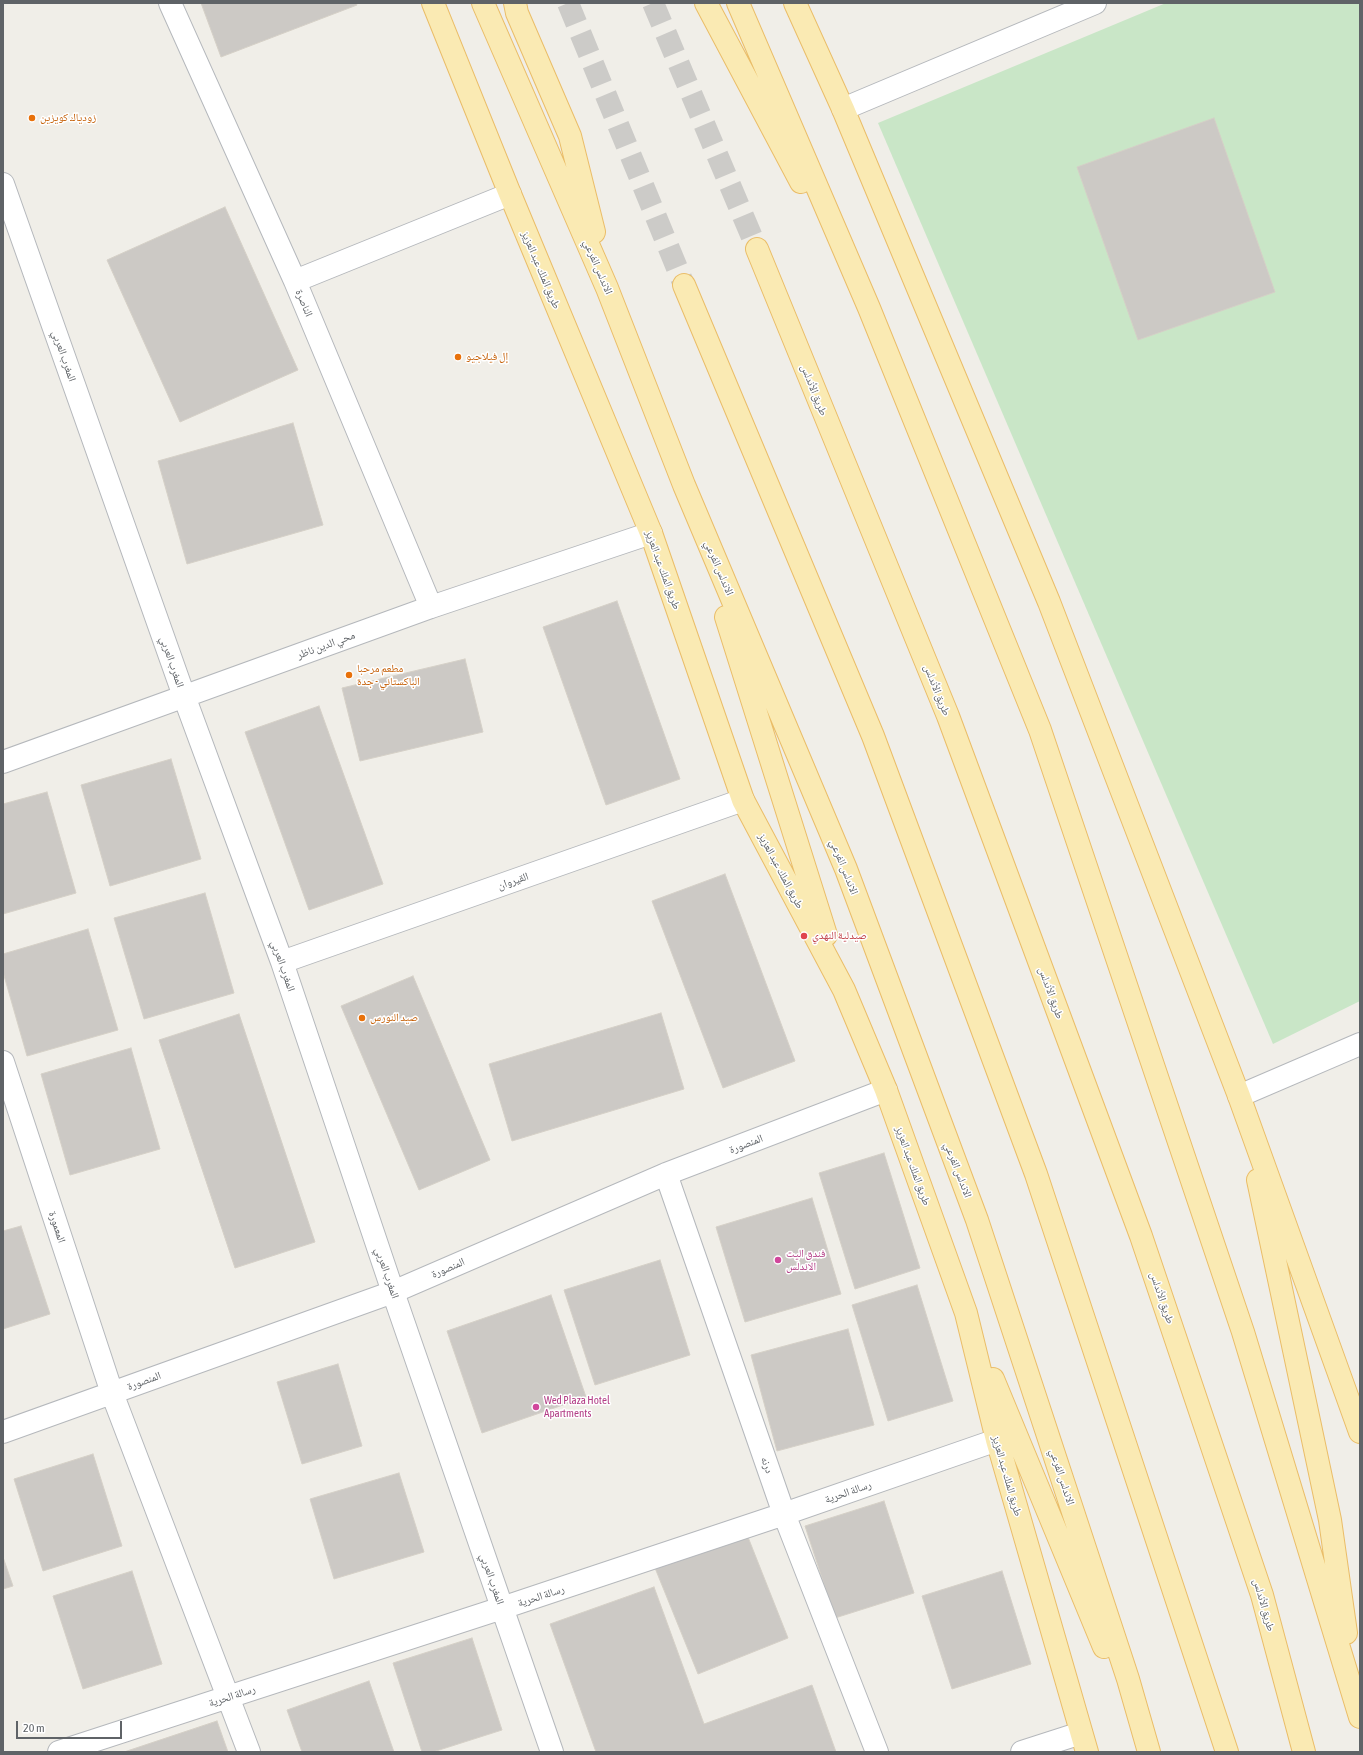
<!DOCTYPE html>
<meta charset="utf-8">
<style>
body{margin:0}
#map{position:relative;width:1363px;height:1755px;overflow:hidden;background:#f0eee8;font-family:"Asap Condensed",sans-serif}
canvas{display:block}
.frame{position:absolute;inset:0;border:4px solid #5f6367;pointer-events:none}
.scale{position:absolute;left:16px;top:1721px;width:106px;height:18px;box-sizing:border-box;border:2px solid #5f6367;border-top:0;padding-left:5px;font-size:12px;line-height:14px;white-space:nowrap;color:#5f6367;-webkit-text-stroke:3px #fff;paint-order:stroke}
</style>
<div id="map">
<canvas width="1363" height="1755"></canvas>
<div class="frame"></div>
<div class="scale">20 m</div>
</div>
<script>
const g = document.querySelector('canvas').getContext('2d');
g.lineJoin = 'round';
function fill(path, color) { g.fillStyle = color; g.fill(path, 'evenodd'); }
const poly = rows => new Path2D(rows.map(r => 'M' + r).join(''));
function stroke(path, color, width, dash) { g.strokeStyle = color; g.lineWidth = width; g.lineCap = dash ? 'butt' : 'round'; g.setLineDash(dash || []); g.stroke(path); }
function drawText(font, color, halo, rows, align = 'center') {
  g.font = font + ' "Asap Condensed","Noto Naskh Arabic",sans-serif'; g.lineWidth = 3; g.setLineDash([]); g.textBaseline = 'middle'; g.strokeStyle = halo; g.fillStyle = color; for (const [text, x, y, turn = 0] of rows) {
    g.save(); g.translate(x, y); g.rotate((+turn || 0) * Math.PI / 180); g.textAlign = isNaN(turn) ? turn : align; if (halo) g.strokeText(text, 0, 0); g.fillText(text, 0, 0); g.restore();
  }
}
const green = poly([
 [1166,3,1360,3,1360,1001,1273,1044,878,123]
]);
const building = poly([
 [201,3,356,3,357,5,221,57,201,3],
 [1214,118,1275,292,1138,340,1077,167,1214,118],
 [225,207,298,370,180,422,107,260,225,207],
 [293,423,323,525,187,564,158,461,293,423],
 [617,601,680,779,606,805,543,627,617,601],
 [465,659,483,732,360,761,342,688,465,659],
 [319,706,383,884,309,910,245,732,319,706],
 [171,759,201,859,110,886,81,785,171,759],
 [47,792,76,893,3,914,3,804,47,792],
 [725,874,795,1061,723,1088,652,901,725,874],
 [205,893,234,993,144,1019,114,918,205,893],
 [88,929,118,1030,27,1056,3,972,3,954,88,929],
 [413,976,490,1160,419,1190,341,1006,413,976],
 [661,1013,684,1089,512,1141,489,1064,661,1013],
 [239,1014,315,1242,235,1268,159,1040,239,1014],
 [131,1048,160,1149,70,1175,41,1074,131,1048],
 [884,1153,920,1268,855,1289,819,1173,884,1153],
 [812,1198,841,1294,745,1322,716,1227,812,1198],
 [21,1226,50,1314,3,1329,3,1231,21,1226],
 [660,1260,690,1355,595,1385,564,1290,660,1260],
 [917,1285,953,1401,888,1421,852,1305,917,1285],
 [551,1295,586,1397,482,1433,447,1331,551,1295],
 [848,1329,874,1425,777,1451,751,1355,848,1329],
 [338,1364,362,1446,302,1464,277,1382,338,1364],
 [93,1454,122,1546,43,1571,14,1479,93,1454],
 [399,1473,424,1552,334,1579,310,1499,399,1473],
 [884,1501,914,1593,835,1618,805,1526,884,1501],
 [746,1532,788,1638,698,1674,655,1568,746,1532],
 [3,1557,13,1586,3,1589,3,1557],
 [132,1571,162,1664,83,1689,53,1596,132,1571],
 [1002,1571,1031,1664,952,1689,922,1596,1002,1571],
 [654,1587,704,1724,812,1685,836,1752,596,1752,550,1624,654,1587],
 [472,1638,502,1730,433,1752,422,1752,393,1663,472,1638],
 [369,1681,394,1752,302,1752,287,1710,369,1681],
 [217,1721,228,1752,124,1752,217,1721]
]);
const majorTunnel = poly([
 [568,3,684,285],
 [653,3,757,249]
]);
const minor = poly([
 [170,3,295,281,431,607],
 [843,109,1095,3],
 [3,184,184,696,282,962,393,1292,552,1752],
 [295,281,510,194],
 [3,762,431,607,651,533],
 [282,962,743,800],
 [3,1062,112,1393,249,1752],
 [1239,1096,1360,1044],
 [666,1174,784,1514,877,1752],
 [3,1432,393,1292,666,1174,886,1090],
 [59,1752,502,1608,784,1514,997,1440],
 [1022,1752,1081,1733]
]);
const major = poly([
 [433,3,510,194,651,533,743,800,844,990,886,1090,966,1313,997,1440,1087,1752],
 [483,3,607,288,684,485,846,869,977,1220,1128,1679,1149,1752],
 [515,3,517,13,570,136,594,232],
 [706,3,801,182],
 [738,3,869,308,1040,730,1243,1332,1360,1717],
 [795,3,843,109,1049,602,1239,1096,1360,1432],
 [757,249,948,716,1141,1236,1262,1595,1304,1752],
 [684,285,873,736,1036,1174,1227,1752],
 [726,617,826,935],
 [1258,1180,1330,1520,1346,1633],
 [993,1379,1104,1647]
]);
const markers = [
 [32,118,4,"#e8710a"],
 [458,357,4,"#e8710a"],
 [349,675,4,"#e8710a"],
 [804,936,4,"#e0444e"],
 [362,1018,4,"#e8710a"],
 [778,1260,4,"#d1479c"],
 [536,1407,4,"#d1479c"]
];
const foodNames = [
 ["زودياك كويزين",40,118],
 ["إل فيلاجيو",466,357],
 ["مطعم مرحبا",357,669],
 ["الباكستاني - جدة",357,682],
 ["صيد النورس",370,1018]
];
const streetNames = [
 ["الاندلس الفرعي",598,267,67],
 ["طريق الملك عبد العزيز",541,270,67],
 ["الناصرة",304,303,67],
 ["المغرب العربي",64,356,71],
 ["طريق الأندلس",814,390,68],
 ["الاندلس الفرعي",719,568,67],
 ["طريق الملك عبد العزيز",663,570,70],
 ["محي الدين ناظر",326,645,-20],
 ["المغرب العربي",172,662,71],
 ["طريق الأندلس",937,690,68],
 ["الاندلس الفرعي",844,867,68],
 ["طريق الملك عبد العزيز",781,871,62],
 ["القيروان",513,881,-19],
 ["المغرب العربي",283,966,71],
 ["طريق الأندلس",1051,993,70],
 ["المنصورة",746,1144,-21],
 ["طريق الملك عبد العزيز",913,1166,70],
 ["الاندلس الفرعي",958,1170,69],
 ["المعمورة",57,1227,72],
 ["المنصورة",448,1268,-23],
 ["المغرب العربي",387,1273,71],
 ["طريق الأندلس",1162,1298,71],
 ["المنصورة",144,1381,-20],
 ["درنه",767,1465,71],
 ["طريق الملك عبد العزيز",1007,1476,74],
 ["الاندلس الفرعي",1062,1477,72],
 ["رسالة الحرية",848,1492,-19],
 ["المغرب العربي",492,1579,71],
 ["رسالة الحرية",541,1596,-18],
 ["طريق الأندلس",1264,1605,74],
 ["رسالة الحرية",232,1696,-18]
];
const healthNames = [
 ["صيدلية النهدي",812,936]
];
const hotelNames = [
 ["فندق اليت",786,1254],
 ["الاندلس",786,1267],
 ["Wed Plaza Hotel",544,1401],
 ["Apartments",544,1414]
];
fill(green, '#c9e6c7');
fill(building, '#ccc9c5');
stroke(building, '#d5d0c7', 1);
stroke(majorTunnel, '#cccbc8', 22, [22, 11]);
stroke(minor, '#b5b8bc', 24);
stroke(major, '#eabd68', 24);
stroke(minor, '#fff', 22);
stroke(major, '#faeab3', 22);
for (const [x, y, r, color] of markers) { const dot = new Path2D(); dot.arc(x, y, r, 0, 2 * Math.PI); g.fillStyle = color; g.fill(dot); stroke(dot, '#fff', 1.5); }
drawText('11px', '#c56008', '#fff', foodNames, 'left');
drawText('11px', '#5f6367', '#fff', streetNames);
drawText('11px', '#be3a42', '#fff', healthNames, 'left');
drawText('11px', '#b23c85', '#fff', hotelNames, 'left');
</script>
